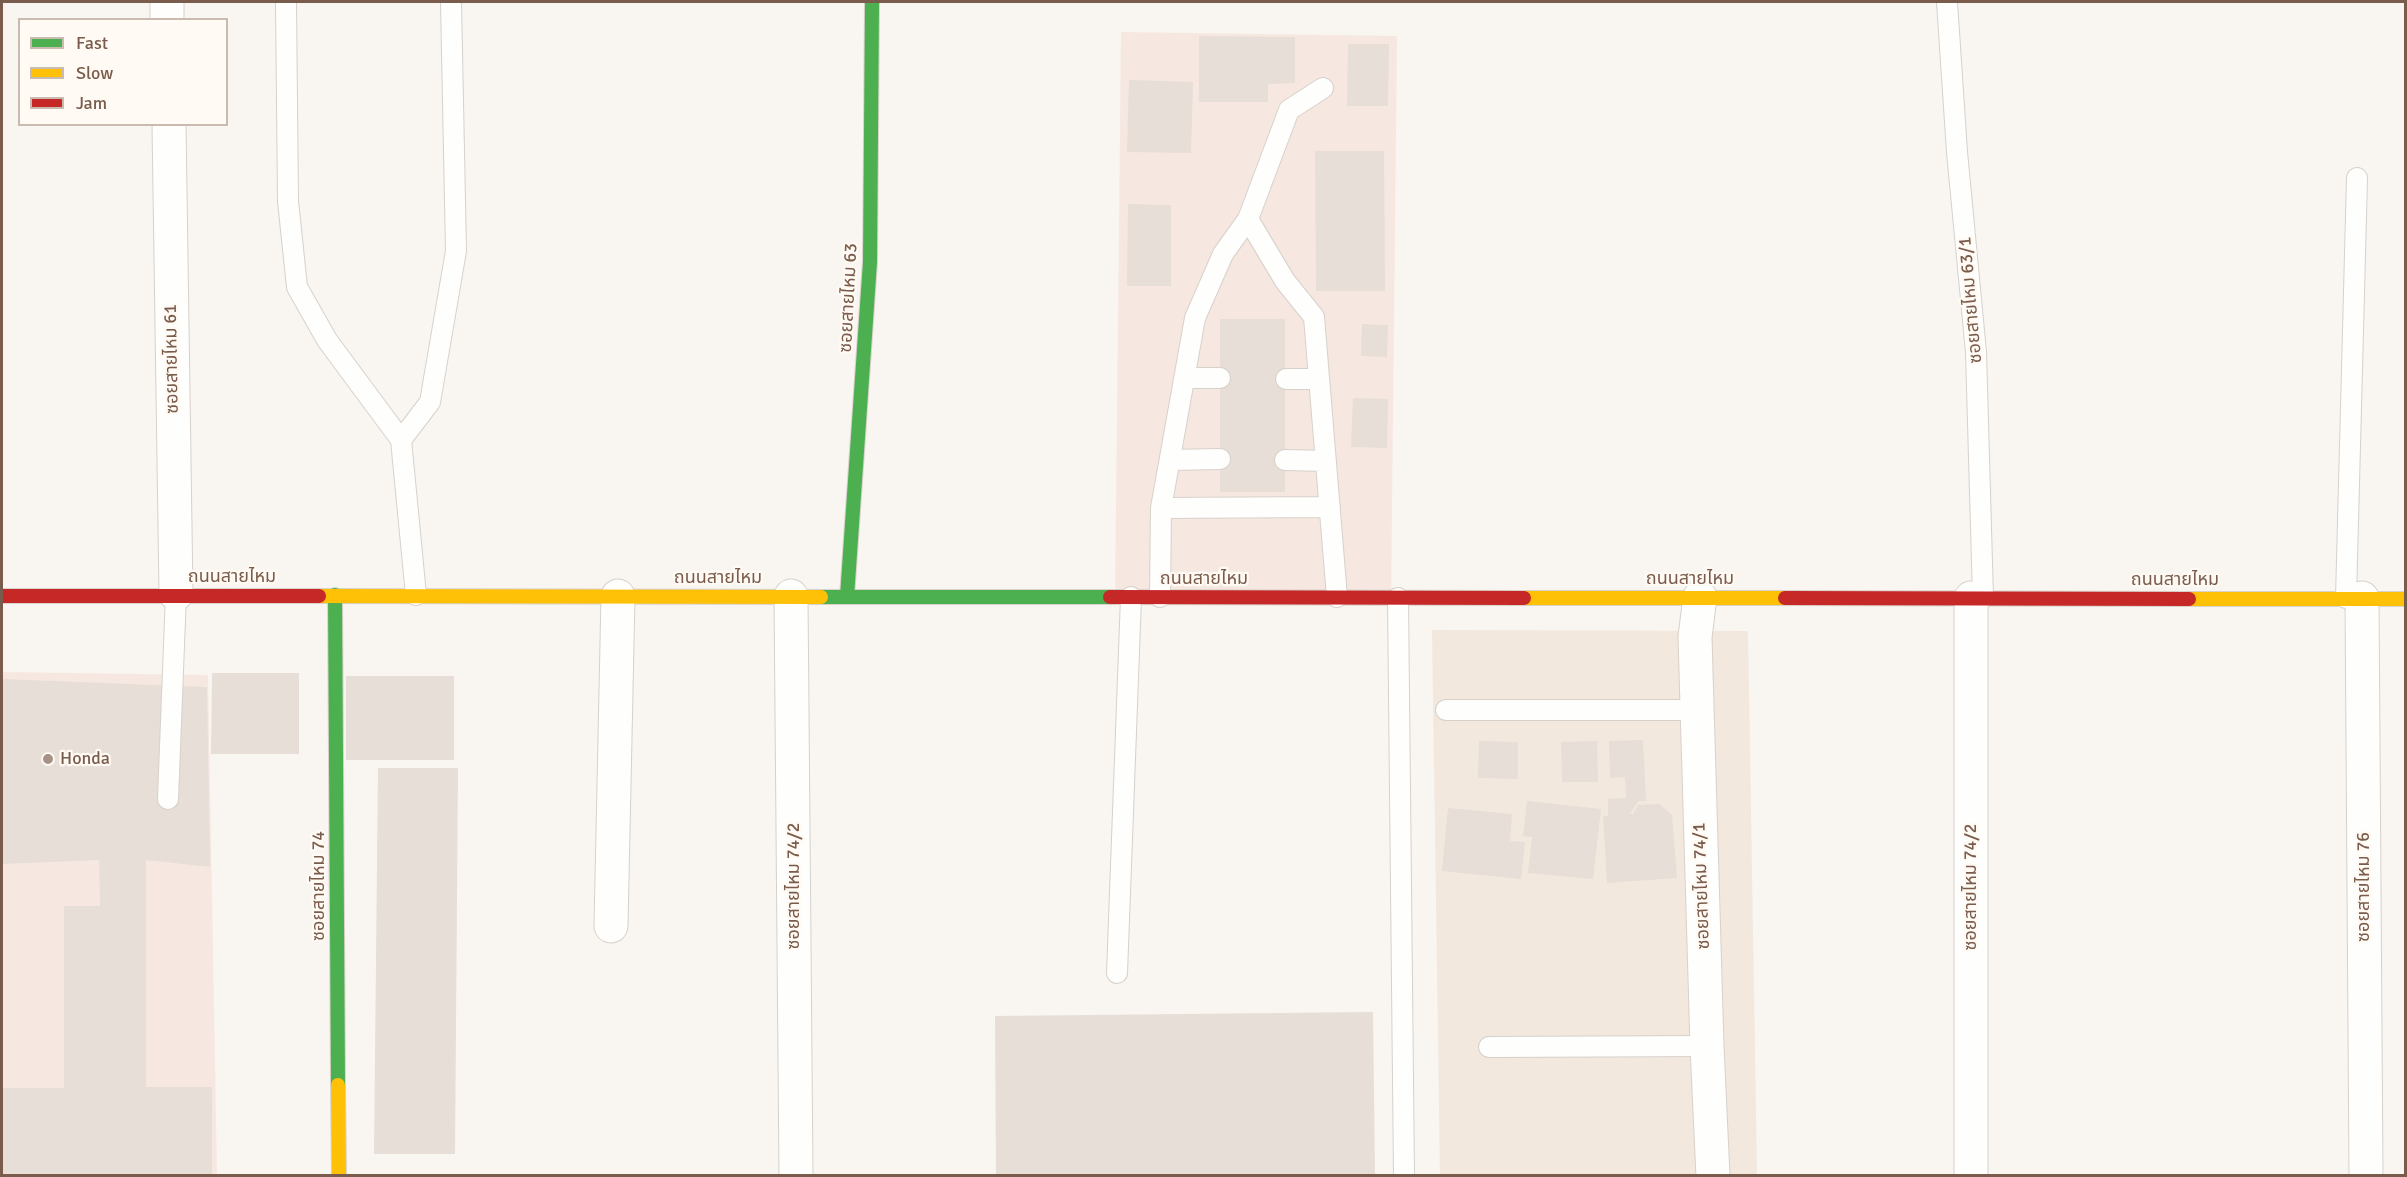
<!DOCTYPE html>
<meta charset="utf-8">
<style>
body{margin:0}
#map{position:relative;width:2407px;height:1177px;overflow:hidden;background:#f9f5f0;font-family:Signika,sans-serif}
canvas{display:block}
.frame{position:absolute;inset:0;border:3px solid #7a5c4d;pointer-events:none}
.legend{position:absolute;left:18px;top:18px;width:210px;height:108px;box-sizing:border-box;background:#fffaf3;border:2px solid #cabbb1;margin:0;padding:8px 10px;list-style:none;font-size:18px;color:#7a5c4d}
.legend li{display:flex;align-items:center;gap:12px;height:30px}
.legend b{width:30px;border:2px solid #cabbb1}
</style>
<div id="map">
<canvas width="2407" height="1177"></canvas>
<div class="frame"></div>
<ul class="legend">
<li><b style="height:8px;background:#4caf50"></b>Fast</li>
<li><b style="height:8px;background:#ffc107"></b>Slow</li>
<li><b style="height:8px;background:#c62828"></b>Jam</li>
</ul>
</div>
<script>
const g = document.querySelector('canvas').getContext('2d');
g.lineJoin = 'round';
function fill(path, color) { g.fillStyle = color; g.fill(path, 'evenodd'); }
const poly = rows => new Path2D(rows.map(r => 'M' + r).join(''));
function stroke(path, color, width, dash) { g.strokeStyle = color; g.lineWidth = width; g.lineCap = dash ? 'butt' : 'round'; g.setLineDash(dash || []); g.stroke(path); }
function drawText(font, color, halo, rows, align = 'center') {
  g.font = font + ' Signika,"Noto Sans Thai",sans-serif'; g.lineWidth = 4.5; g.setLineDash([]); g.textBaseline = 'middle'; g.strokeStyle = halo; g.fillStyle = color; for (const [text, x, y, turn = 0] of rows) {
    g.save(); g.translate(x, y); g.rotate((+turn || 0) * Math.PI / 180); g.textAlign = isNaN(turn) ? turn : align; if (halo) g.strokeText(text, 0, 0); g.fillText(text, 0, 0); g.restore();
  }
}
const residential = poly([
 [1432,630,1748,631,1757,1175,1440,1175]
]);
const commercial = poly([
 [1121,32,1397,36,1391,606,1115,601],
 [2,672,208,675,217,1175,2,1176]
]);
const building = poly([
 [1199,36,1295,37,1295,83,1268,84,1268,102,1199,102],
 [1348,44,1389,44,1388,106,1347,106],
 [1129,80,1193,82,1191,153,1127,152],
 [1315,151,1384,151,1385,291,1316,291],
 [1128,204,1171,205,1171,286,1127,286],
 [1220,319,1285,319,1285,492,1220,492],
 [1362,324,1388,325,1387,357,1361,356],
 [1353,398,1388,399,1387,448,1351,447],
 [212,673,299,673,299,754,211,754],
 [346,676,454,676,454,760,346,760],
 [2,679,207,687,210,867,146,860,146,1087,212,1087,212,1176,2,1176,2,1088,64,1088,64,906,100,906,99,860,2,864],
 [1643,740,1646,801,1638,801,1630,814,1633,814,1638,805,1659,804,1672,815,1677,878,1607,883,1603,816,1608,816,1608,799,1626,798,1625,777,1610,778,1609,741],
 [1479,741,1518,742,1518,779,1478,778],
 [1597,741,1598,782,1562,782,1561,742],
 [378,768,458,768,455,1154,374,1154],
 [1527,801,1601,809,1593,879,1528,873,1532,837,1523,836],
 [1448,808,1512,814,1510,841,1525,842,1521,879,1442,871],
 [1373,1012,1375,1176,996,1176,995,1016]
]);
const lane = poly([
 [286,2,288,201,297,287,327,340,401,440],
 [1947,2,1957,152,1976,352,1983,598],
 [1248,219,1289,110,1323,88],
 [1185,378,1220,378],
 [1286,379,1319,379],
 [1170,460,1220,459],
 [1285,460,1326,461],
 [1161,508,1330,507],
 [416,595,401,440,430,402,456,251,451,2],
 [1160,597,1161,508,1195,318,1223,254,1248,219,1285,281,1314,317,1337,597],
 [1398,598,1404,1176],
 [2346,598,2357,178],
 [1446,710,1697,710],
 [168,799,176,594],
 [1117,973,1131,597],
 [1489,1047,1707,1046]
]);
const street = poly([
 [167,2,167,20],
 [169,124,176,594],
 [791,596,796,1176],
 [1700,597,1695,637,1707,1046,1713,1176],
 [2362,598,2366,1176],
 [611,926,618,596],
 [1971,1176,1971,598]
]);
const fast = poly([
 [335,595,338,1085],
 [821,597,1110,597],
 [847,597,870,262,872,2]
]);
const slow = poly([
 [319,596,821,597],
 [1524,598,1785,598],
 [2189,599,2406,599],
 [338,1085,339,1176]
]);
const jam = poly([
 [2,596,319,596],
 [1110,597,1524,598],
 [1785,598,2189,599]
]);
const markers = [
 [48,759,6,"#a69286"]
];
const streetNames = [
 ["ซอยสายไหม 63",849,298,-87],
 ["ซอยสายไหม 63/1",1971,300,-95],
 ["ซอยสายไหม 61",172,359,-91],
 ["ถนนสายไหม",232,577],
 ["ถนนสายไหม",718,578],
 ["ถนนสายไหม",1204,579],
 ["ถนนสายไหม",1690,579],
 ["ถนนสายไหม",2175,580],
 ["ซอยสายไหม 74",319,886,-90],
 ["ซอยสายไหม 74/2",794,886,-90],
 ["ซอยสายไหม 74/1",1702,886,-92],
 ["ซอยสายไหม 74/2",1971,887,-90],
 ["ซอยสายไหม 76",2364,887,-90]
];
const poiNames = [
 ["Honda",60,759]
];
fill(residential, '#f2e8de');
fill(commercial, '#f6e8e1');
fill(building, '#e6ded7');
stroke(lane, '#d7d1cb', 22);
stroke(street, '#d7d1cb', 35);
stroke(fast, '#d9d2cb', 16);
stroke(slow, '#d9d2cb', 16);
stroke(jam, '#d9d2cb', 16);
stroke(lane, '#fefefd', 20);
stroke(street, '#fefefd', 33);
stroke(fast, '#4caf50', 14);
stroke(slow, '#ffc107', 14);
stroke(jam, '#c62828', 14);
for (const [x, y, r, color] of markers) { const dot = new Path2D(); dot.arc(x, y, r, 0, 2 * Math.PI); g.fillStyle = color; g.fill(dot); stroke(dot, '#fffaf3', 2); }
drawText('18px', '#7a5c4d', '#fffaf3', streetNames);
drawText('18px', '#7a5c4d', '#fffaf3', poiNames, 'left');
</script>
